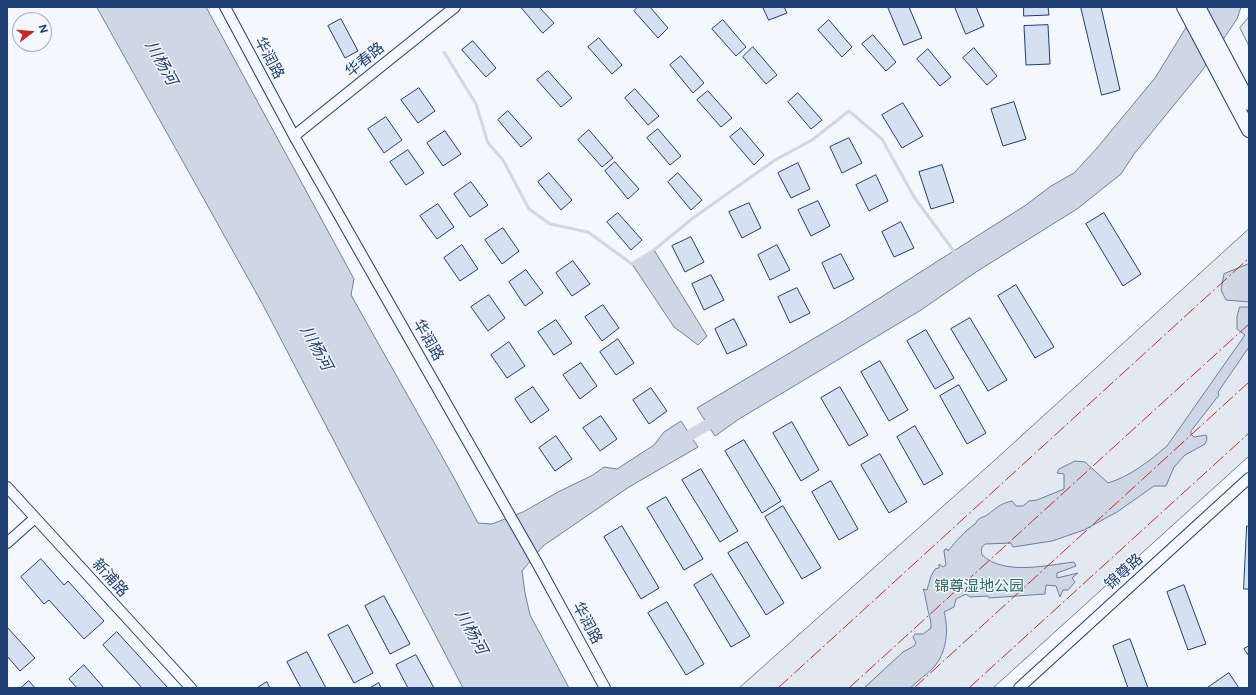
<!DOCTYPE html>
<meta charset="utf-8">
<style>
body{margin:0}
#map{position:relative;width:1256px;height:695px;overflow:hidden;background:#f4f7fb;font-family:Figtree,sans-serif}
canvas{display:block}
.frame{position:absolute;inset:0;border:8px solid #1d3f73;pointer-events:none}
.north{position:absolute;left:12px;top:12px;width:40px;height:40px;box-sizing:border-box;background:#f4f7fb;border:1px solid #9eadc5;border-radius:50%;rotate:74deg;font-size:11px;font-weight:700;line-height:16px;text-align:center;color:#1d3f73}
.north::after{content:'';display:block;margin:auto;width:14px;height:18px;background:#c62828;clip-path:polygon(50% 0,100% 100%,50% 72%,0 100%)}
</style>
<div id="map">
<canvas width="1256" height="695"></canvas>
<div class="frame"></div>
<div class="north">N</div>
</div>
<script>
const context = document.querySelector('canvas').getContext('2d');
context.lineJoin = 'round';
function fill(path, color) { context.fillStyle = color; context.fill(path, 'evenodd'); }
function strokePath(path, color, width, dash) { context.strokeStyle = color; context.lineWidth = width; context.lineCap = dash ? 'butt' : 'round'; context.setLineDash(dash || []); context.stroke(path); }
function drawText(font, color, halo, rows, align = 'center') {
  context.font = font + ' Figtree,"Noto Sans SC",sans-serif'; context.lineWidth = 3; context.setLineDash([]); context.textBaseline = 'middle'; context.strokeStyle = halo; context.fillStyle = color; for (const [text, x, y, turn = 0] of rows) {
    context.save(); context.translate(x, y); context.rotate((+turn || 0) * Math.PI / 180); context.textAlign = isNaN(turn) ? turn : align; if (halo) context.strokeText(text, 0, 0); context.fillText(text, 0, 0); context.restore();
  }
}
const green = new Path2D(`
 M 1249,17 L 1249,46 L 1240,28 Z
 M 1249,229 L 1249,456 L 993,688 L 739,688 L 996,459 Z`);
fill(green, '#e3e9f0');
strokePath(green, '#687fa3', 1);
const water = new Path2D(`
 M 97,7 L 206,7 L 354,279 L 351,295 L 453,476 L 478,523 L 492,524 L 523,512 L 558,492 L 593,475 L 604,467 L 617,469 L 654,445 L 664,432 L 681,421 L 698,447 L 629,487 L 543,546 L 522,571 L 525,593 L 530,615 L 569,688 L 463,688 L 263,305 Z
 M 1199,7 L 1241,7 L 1237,19 L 1201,72 L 1134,154 L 1121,174 L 1077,209 L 976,272 L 921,310 L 739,419 L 715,436 L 697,408 L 845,320 L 1026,205 L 1051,186 L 1074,173 L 1097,148 L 1155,78 Z
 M 654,250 L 707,336 L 698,345 L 674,327 L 632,264 Z
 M 1249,264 L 1249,302 L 1226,300 L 1221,290 L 1224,274 Z
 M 1240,307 L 1249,307 L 1249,347 L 1218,392 L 1219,395 L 1191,431 L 1191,434 L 1194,437 L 1206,435 L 1207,439 L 1205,444 L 1185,455 L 1174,467 L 1166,486 L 1154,486 L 1117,512 L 1084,530 L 1052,541 L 1013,547 L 1011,543 L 985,544 C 981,547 981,550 982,555 C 1005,576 1047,565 1074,562 L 1076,566 L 1057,573 L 1057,578 L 1078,573 L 1072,578 L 1075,582 L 1068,590 L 1063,590 L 1060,597 L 1056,586 L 1046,585 L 1045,594 L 989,598 L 988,596 L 970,597 L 966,594 L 956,599 L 954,607 L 944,612 C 949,629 947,652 934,667 C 927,674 918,681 910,688 L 864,688 L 903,652 L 914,646 L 916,643 L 913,637 L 915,634 L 923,634 L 931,628 C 931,617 928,614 927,605 C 925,599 926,595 923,589 L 927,590 L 931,576 L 935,569 L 939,568 L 939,564 L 943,567 L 946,565 L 944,551 L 945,549 L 947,549 L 948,551 C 956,541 965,531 975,524 C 977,522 977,520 979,519 C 981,517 985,517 987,515 C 997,508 999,504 1012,501 L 1016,506 L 1023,506 L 1029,501 L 1037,500 L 1064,489 L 1064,474 L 1057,473 L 1059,469 L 1075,461 L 1085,462 L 1108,483 C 1131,476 1149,461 1167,446 L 1245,335 L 1237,329 L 1237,317 Z`);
fill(water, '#cfd7e4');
strokePath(water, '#687fa3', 1);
strokePath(new Path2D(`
 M 444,52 L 476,104 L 488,143 L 503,160 L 529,209 L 550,224 L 588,232 L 632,264 L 654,250 L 693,218 L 775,160 L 812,140 L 849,111 L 882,139 L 914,197 L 956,254`), '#cfd7e4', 3);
strokePath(new Path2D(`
 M 679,442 L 720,417`), '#cfd7e4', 11);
const building = new Path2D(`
 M 521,7 L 539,7 L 554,23 L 543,33 Z
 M 638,7 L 650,7 L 668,28 L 658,38 L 634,11 Z
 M 763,7 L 784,7 L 787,13 L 769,20 Z
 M 888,7 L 909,7 L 922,38 L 904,45 Z
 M 955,7 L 976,7 L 984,26 L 966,34 Z
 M 1024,7 L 1048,7 L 1049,15 L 1024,16 Z
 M 1081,7 L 1101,7 L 1120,90 L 1102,95 Z
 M 341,19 L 358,51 L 345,58 L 328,26 Z
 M 723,20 L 746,47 L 736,56 L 712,29 Z
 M 829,20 L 852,47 L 842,57 L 818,30 Z
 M 1048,25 L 1050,64 L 1026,65 L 1024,26 Z
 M 873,35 L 896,62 L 886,71 L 862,44 Z
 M 599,38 L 622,65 L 612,74 L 588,47 Z
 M 473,41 L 496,68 L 486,77 L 462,50 Z
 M 753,47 L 777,75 L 766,84 L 743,57 Z
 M 974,48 L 997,76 L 987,85 L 963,58 Z
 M 928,49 L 951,77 L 940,86 L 917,59 Z
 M 681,56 L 704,83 L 693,93 L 670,65 Z
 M 548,71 L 572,98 L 561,107 L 537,80 Z
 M 419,88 L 435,111 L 418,123 L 401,100 Z
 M 635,89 L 659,116 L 648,125 L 625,98 Z
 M 708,91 L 732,118 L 721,127 L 697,100 Z
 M 798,93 L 822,120 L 811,129 L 788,102 Z
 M 1014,102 L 1026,139 L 1003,146 L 991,109 Z
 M 903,103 L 923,136 L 902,148 L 882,115 Z
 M 508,111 L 532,138 L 521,147 L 498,120 Z
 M 386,117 L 402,140 L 384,153 L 368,129 Z
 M 741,128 L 764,155 L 754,165 L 730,137 Z
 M 658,129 L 681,156 L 670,165 L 647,138 Z
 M 589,130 L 613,158 L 602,167 L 578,140 Z
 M 445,131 L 461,154 L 443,166 L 427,143 Z
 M 849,138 L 862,163 L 842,173 L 830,147 Z
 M 408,150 L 424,173 L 406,185 L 390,162 Z
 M 615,162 L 639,189 L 628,199 L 605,171 Z
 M 798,163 L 810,189 L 791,198 L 778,173 Z
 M 942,165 L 954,202 L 931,209 L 919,172 Z
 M 549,173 L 572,200 L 561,210 L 538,182 Z
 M 678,173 L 702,200 L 691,210 L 668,182 Z
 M 876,175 L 888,201 L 869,211 L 856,185 Z
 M 471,182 L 488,205 L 470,217 L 454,194 Z
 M 818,201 L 830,226 L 811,236 L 798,210 Z
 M 749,203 L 761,228 L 742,238 L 729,212 Z
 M 438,204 L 454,227 L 437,239 L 420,216 Z
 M 618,213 L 642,240 L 631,250 L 607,222 Z
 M 1104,213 L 1141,274 L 1123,286 L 1086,224 Z
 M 901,222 L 914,248 L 894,257 L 882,232 Z
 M 503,228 L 519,251 L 502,264 L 485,240 Z
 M 691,237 L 704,262 L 685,272 L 672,246 Z
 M 462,245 L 478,269 L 460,281 L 444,258 Z
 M 777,245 L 790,270 L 770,280 L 758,255 Z
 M 841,254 L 854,279 L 834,289 L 822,263 Z
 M 573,261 L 590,284 L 572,296 L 556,273 Z
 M 526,270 L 543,293 L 525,306 L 509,282 Z
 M 711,275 L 724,300 L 704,310 L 692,284 Z
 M 1016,285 L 1054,347 L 1035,358 L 998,296 Z
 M 797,288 L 810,313 L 790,323 L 778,297 Z
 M 489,295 L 505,318 L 488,331 L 471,307 Z
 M 603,305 L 619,328 L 602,341 L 585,317 Z
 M 970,318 L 1007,380 L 988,391 L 951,329 Z
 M 734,319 L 747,345 L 727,354 L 715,329 Z
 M 556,320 L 572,343 L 554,355 L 538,332 Z
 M 926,330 L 954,378 L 935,389 L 907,341 Z
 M 618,339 L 634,363 L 616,375 L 600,352 Z
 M 509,342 L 525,366 L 507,378 L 491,355 Z
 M 880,361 L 908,410 L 889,421 L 861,372 Z
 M 581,363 L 597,386 L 580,399 L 563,375 Z
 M 959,385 L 986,433 L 967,444 L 940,396 Z
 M 533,387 L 549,410 L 531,423 L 515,399 Z
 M 840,387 L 868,435 L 849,446 L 821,398 Z
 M 651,388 L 667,411 L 649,424 L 633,400 Z
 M 601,416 L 617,439 L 600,451 L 583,428 Z
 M 792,422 L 819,470 L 801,481 L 773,433 Z
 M 915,426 L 943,474 L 924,485 L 897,437 Z
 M 556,436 L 572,459 L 555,471 L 539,448 Z
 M 744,440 L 781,501 L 762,513 L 725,451 Z
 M 880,454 L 907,502 L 889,513 L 861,465 Z
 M 701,469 L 738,531 L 720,542 L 682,480 Z
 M 831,481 L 858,529 L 839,540 L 812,492 Z
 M 666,497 L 703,559 L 684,570 L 647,508 Z
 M 783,506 L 821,568 L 802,579 L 765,517 Z
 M 622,526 L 659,588 L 641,599 L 604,537 Z
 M 1247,526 L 1249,527 L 1249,589 L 1244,589 Z
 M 747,542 L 784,603 L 766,615 L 728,553 Z
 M 41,559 L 64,585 L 68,581 L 104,621 L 84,639 L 49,600 L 44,604 L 21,577 Z
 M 712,574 L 750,636 L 731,647 L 694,585 Z
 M 1184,585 L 1206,644 L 1188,650 L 1167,592 Z
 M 384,596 L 410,644 L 390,654 L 365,606 Z
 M 667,602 L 704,664 L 686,675 L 648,613 Z
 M 348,625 L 373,673 L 354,683 L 328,635 Z
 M 7,627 L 35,658 L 20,671 L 7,656 Z
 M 117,632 L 168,688 L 142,688 L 103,645 Z
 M 1130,639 L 1148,688 L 1128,688 L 1113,646 Z
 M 1249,646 L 1249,656 L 1244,649 Z
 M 307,652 L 326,688 L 301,688 L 287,662 Z
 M 416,655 L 434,688 L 408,688 L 396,665 Z
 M 84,665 L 104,688 L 77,688 L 69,679 Z
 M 1229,673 L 1239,688 L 1207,688 Z
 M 29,681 L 35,688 L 21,688 Z
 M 267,682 L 270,688 L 257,688 Z
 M 379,683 L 381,688 L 370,688 Z`);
fill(building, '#d5e0f0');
strokePath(building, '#1d3f73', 1);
const minor = new Path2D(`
 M 225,7 L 294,136 L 537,563 L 605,688
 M 294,136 L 455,7
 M 7,487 L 191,688
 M 7,543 L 35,518
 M 1019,688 L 1249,478`);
const secondary = new Path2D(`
 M 1184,7 L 1249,130
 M 1198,7 L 1249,103`);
strokePath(minor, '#1d3f73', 12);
strokePath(secondary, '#1d3f73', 16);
strokePath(minor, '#f4f7fb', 10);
strokePath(secondary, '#f4f7fb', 14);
strokePath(new Path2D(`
 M 778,688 L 1249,258
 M 849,688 L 1249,324
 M 914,688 L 1249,382
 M 969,688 L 1249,433`), '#c62828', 1, [14, 3, 2, 3]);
drawText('15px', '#1d3f73', '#f4f7fb', [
 ["华润路",269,58,62],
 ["华春路",365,60,-39],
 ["华润路",428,340,60],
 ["锦尊路",1124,572,-42],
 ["新浦路",110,578,48],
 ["华润路",587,623,62]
]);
drawText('15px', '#2c6c60', '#f4f7fb', [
 ["锦尊湿地公园",979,587]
]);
drawText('italic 16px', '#1d3f73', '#f4f7fb', [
 ["川杨河",161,63,61],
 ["川杨河",316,348,61],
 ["川杨河",471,632,61]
]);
</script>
